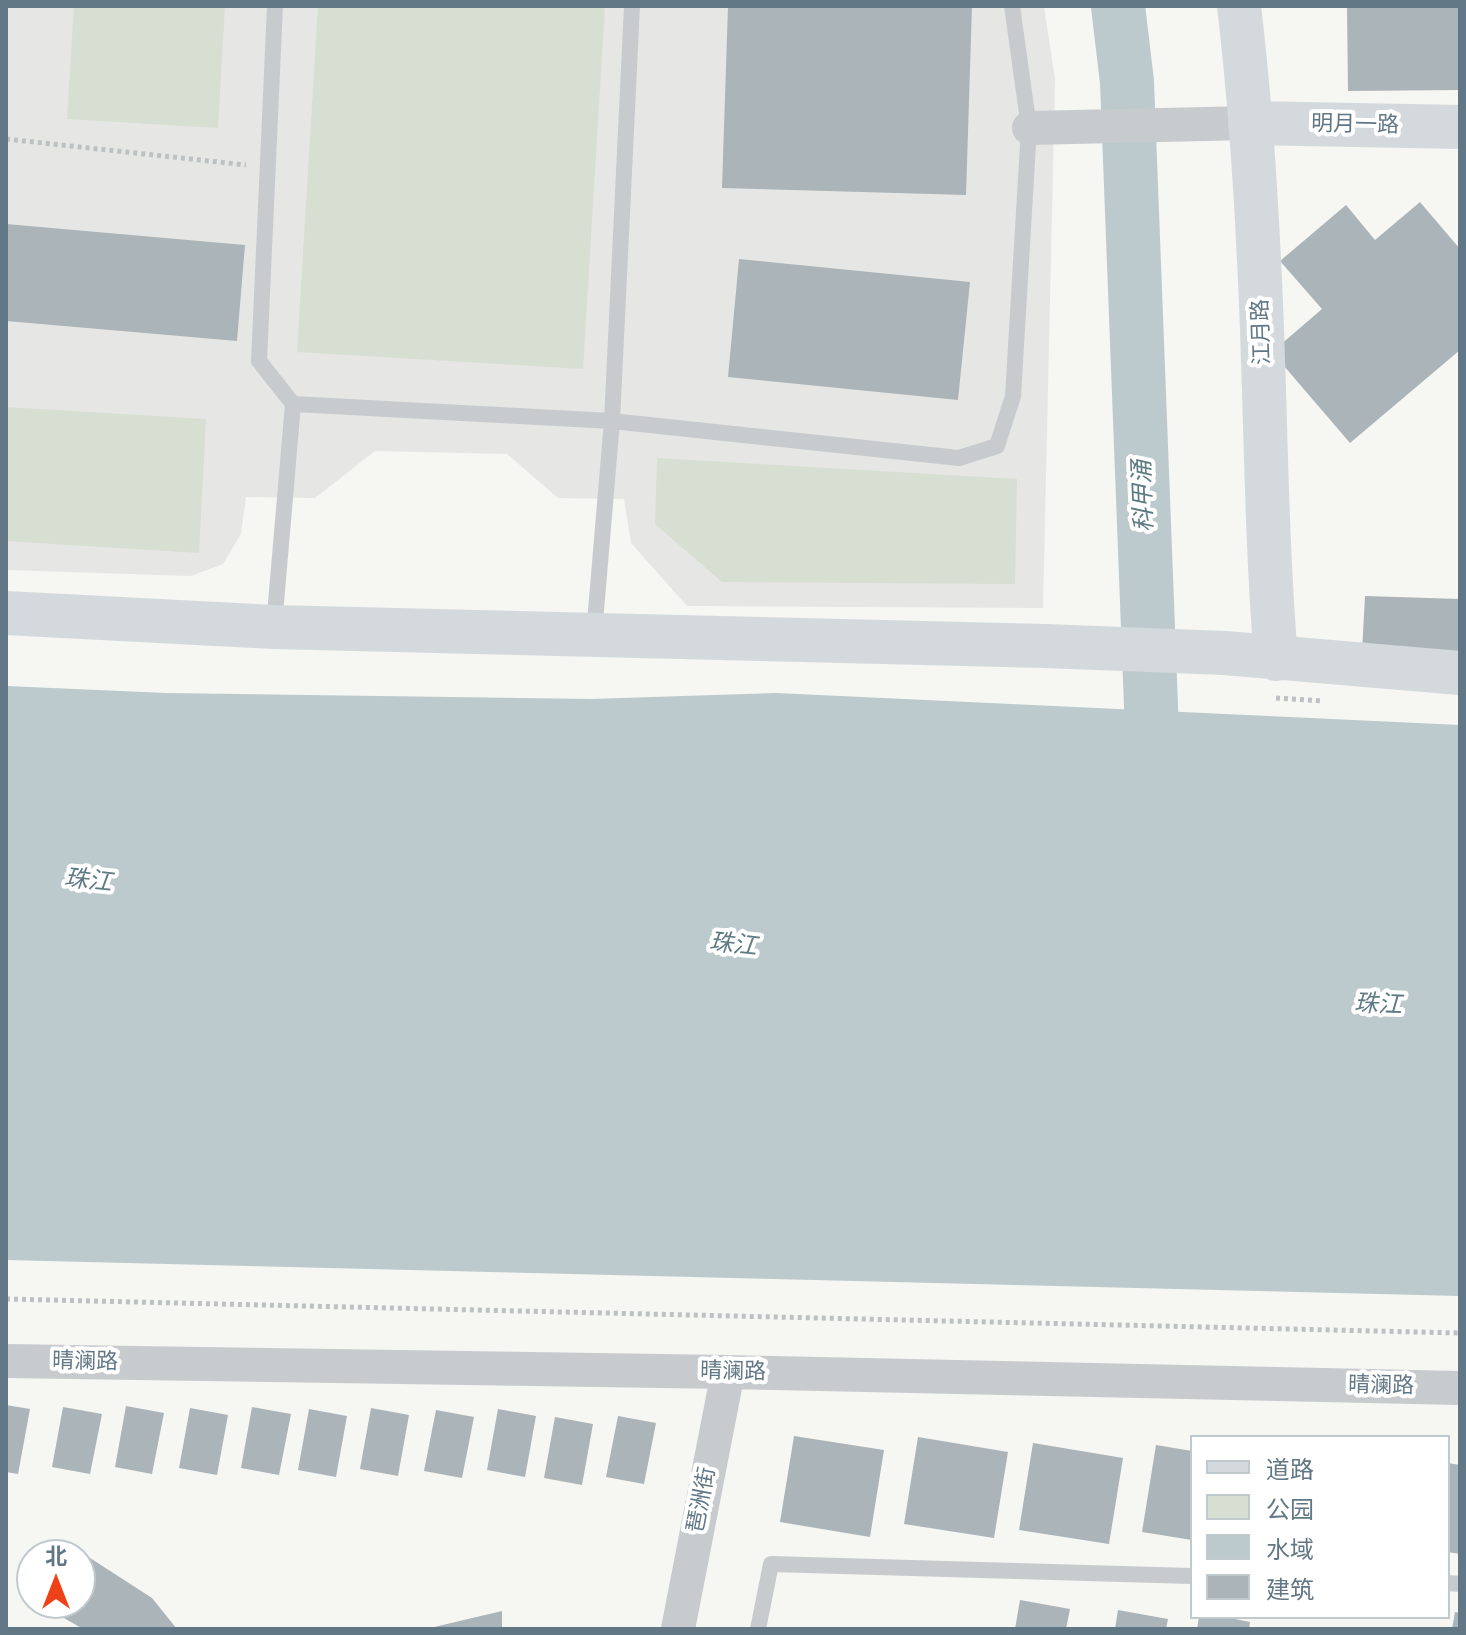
<!DOCTYPE html>
<meta charset="utf-8">
<style>
body{margin:0}
#map{position:relative;width:1466px;height:1635px;overflow:hidden;background:#f6f6f2;font-family:"Fira Sans Condensed","Noto Sans SC",sans-serif}
canvas{display:block}
.frame{position:absolute;inset:0;border:8px solid #627785;pointer-events:none}
.legend{position:absolute;left:1190px;top:1435px;width:260px;height:184px;box-sizing:border-box;background:#fff;border:2px solid #c0c9ce;margin:0;padding:10px 14px;list-style:none;font-size:24px;color:#627785}
.legend li{display:flex;align-items:center;gap:16px;height:40px}
.legend b{width:40px;border:2px solid #c0c9ce}
.north{position:absolute;left:16px;top:1539px;width:80px;height:80px;box-sizing:border-box;background:#fff;border:2px solid #c0c9ce;border-radius:50%;rotate:0deg;font-size:22px;font-weight:700;line-height:32px;text-align:center;color:#627785}
.north::after{content:'';display:block;margin:auto;width:28px;height:36px;background:#ef4219;clip-path:polygon(50% 0,100% 100%,50% 72%,0 100%)}
</style>
<div id="map">
<canvas width="1466" height="1635"></canvas>
<div class="frame"></div>
<ul class="legend">
<li><b style="height:10px;background:#d3d9dd"></b>道路</li>
<li><b style="height:22px;background:#d7ded2"></b>公园</li>
<li><b style="height:22px;background:#bcc9cd"></b>水域</li>
<li><b style="height:22px;background:#abb4b9"></b>建筑</li>
</ul>
<div class="north">北</div>
</div>
<script>
const context = document.querySelector('canvas').getContext('2d');
context.lineJoin = 'round';
function fill(path, color) { context.fillStyle = color; context.fill(path, 'evenodd'); }
function strokePath(path, color, width, dash) { context.strokeStyle = color; context.lineWidth = width; context.lineCap = dash ? 'butt' : 'round'; context.setLineDash(dash || []); context.stroke(path); }
function drawText(font, color, halo, rows, align = 'center') {
  context.font = font + ' "Fira Sans Condensed","Noto Sans SC",sans-serif'; context.lineWidth = 8; context.setLineDash([]); context.textBaseline = 'middle'; context.strokeStyle = halo; context.fillStyle = color; for (const [text, x, y, turn = 0] of rows) {
    context.save(); context.translate(x, y); context.rotate((+turn || 0) * Math.PI / 180); context.textAlign = isNaN(turn) ? turn : align; if (halo) context.strokeText(text, 0, 0); context.fillText(text, 0, 0); context.restore();
  }
}
fill(new Path2D(`
 M 6,6 L 1044,6 L 1055,80 L 1043,608 L 687,606 L 631,543 L 624,499 L 558,498 L 507,454 L 375,451 L 315,498 L 246,497 L 241,534 L 223,564 L 191,576 L 6,570 Z`), '#e6e7e5');
fill(new Path2D(`
 M 74,6 L 225,6 L 218,128 L 67,119 Z
 M 318,6 L 605,6 L 583,369 L 297,352 Z
 M 6,407 L 206,419 L 199,553 L 6,541 Z
 M 657,458 L 1017,479 L 1015,584 L 722,582 L 655,524 Z`), '#d7ded2');
fill(new Path2D(`
 M 6,686 L 166,693 L 591,699 L 776,693 L 1460,725 L 1460,1296 L 6,1260 Z`), '#bcc9cd');
strokePath(new Path2D(`
 M 1118,6 L 1127,82 L 1154,784`), '#bcc9cd', 54);
fill(new Path2D(`
 M 728,6 L 972,6 L 966,195 L 722,188 Z
 M 1347,6 L 1460,6 L 1460,90 L 1348,91 Z
 M 1420,202 L 1460,249 L 1460,350 L 1350,443 L 1272,352 L 1322,309 L 1280,261 L 1346,205 L 1375,240 Z
 M 6,224 L 245,245 L 237,341 L 6,321 Z
 M 739,259 L 970,282 L 958,400 L 728,377 Z
 M 1365,596 L 1460,599 L 1460,656 L 1362,652 Z
 M 6,1405 L 30,1409 L 18,1474 L 6,1472 Z
 M 126,1406 L 164,1413 L 152,1474 L 115,1467 Z
 M 63,1407 L 102,1414 L 90,1474 L 52,1467 Z
 M 252,1407 L 291,1414 L 279,1475 L 241,1468 Z
 M 190,1408 L 228,1415 L 217,1475 L 179,1468 Z
 M 371,1408 L 409,1415 L 398,1476 L 360,1469 Z
 M 309,1409 L 347,1416 L 336,1477 L 298,1470 Z
 M 498,1409 L 536,1416 L 525,1477 L 487,1470 Z
 M 436,1410 L 474,1417 L 462,1478 L 424,1471 Z
 M 618,1416 L 656,1423 L 644,1484 L 606,1477 Z
 M 555,1417 L 593,1424 L 582,1485 L 544,1478 Z
 M 794,1436 L 884,1450 L 870,1537 L 780,1522 Z
 M 918,1437 L 1008,1452 L 994,1538 L 904,1524 Z
 M 1033,1443 L 1123,1458 L 1109,1544 L 1019,1530 Z
 M 1156,1445 L 1192,1451 L 1192,1540 L 1142,1532 Z
 M 1448,1463 L 1460,1465 L 1460,1554 L 1448,1552 Z
 M 73,1547 L 152,1598 L 177,1629 L 83,1629 L 50,1610 L 53,1603 L 80,1603 L 80,1555 L 70,1555 Z
 M 1020,1600 L 1070,1609 L 1066,1629 L 1015,1629 Z
 M 1118,1610 L 1168,1619 L 1166,1629 L 1115,1629 Z
 M 502,1611 L 502,1629 L 430,1629 L 430,1628 Z
 M 1455,1612 L 1460,1613 L 1460,1629 L 1452,1629 Z
 M 1199,1617 L 1225,1617 L 1250,1622 L 1249,1629 L 1197,1629 Z`), '#abb4b9');
strokePath(new Path2D(`
 M 6,139 L 246,165
 M 1276,698 L 1322,701
 M 6,1299 L 1460,1333`), '#bec1c3', 5, [4, 4]);
strokePath(new Path2D(`
 M 275,6 L 259,361 L 293,404 L 612,421 L 959,458 L 997,446 L 1013,396 L 1029,128 L 1012,6
 M 274,626 L 293,404
 M 594,634 L 612,421 L 632,6
 M 1448,1583 L 1460,1584
 M 758,1629 L 771,1564 L 1192,1576`), '#c8cbce', 16);
strokePath(new Path2D(`
 M 1029,128 L 1250,123
 M 6,1361 L 728,1372 L 1460,1388
 M 678,1629 L 728,1372`), '#c8cbce', 34);
strokePath(new Path2D(`
 M 1239,6 C 1249,90 1255,175 1259,260 C 1266,393 1265,526 1276,659
 M 1250,123 L 1460,127
 M 6,613 L 274,627 L 1045,646 L 1225,653 L 1460,673`), '#d3d9dd', 44);
drawText('22px', '#627785', '#fff', [
 ["明月一路",1355,125,1],
 ["江月路",1262,332,-92],
 ["晴澜路",85,1362,1],
 ["晴澜路",733,1372,1],
 ["晴澜路",1381,1386,1],
 ["琶洲街",702,1500,-79]
]);
drawText('italic 24px', '#5e7a82', '#fff', [
 ["科甲涌",1144,496,-92],
 ["珠江",88,881,6],
 ["珠江",733,945,6],
 ["珠江",1378,1005,2]
]);
</script>
